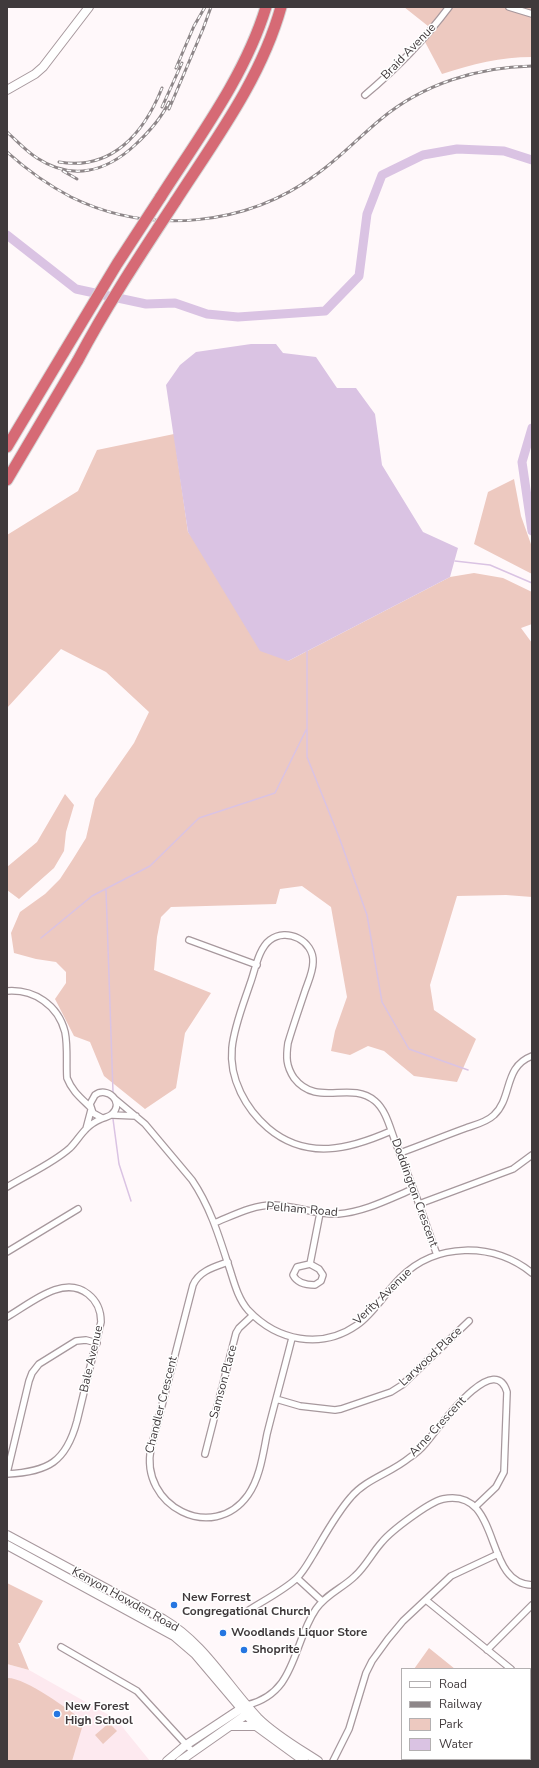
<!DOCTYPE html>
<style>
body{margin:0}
#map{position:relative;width:539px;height:1768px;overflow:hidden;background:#fff8fa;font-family:"Nunito Sans",sans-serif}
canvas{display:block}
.frame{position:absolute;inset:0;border:8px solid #403a3c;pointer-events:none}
.legend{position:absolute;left:401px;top:1668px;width:130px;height:92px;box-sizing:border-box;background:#fff;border:1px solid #b3b0b1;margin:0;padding:5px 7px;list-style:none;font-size:12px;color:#403a3c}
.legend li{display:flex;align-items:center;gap:8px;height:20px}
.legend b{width:20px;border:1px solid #b3b0b1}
</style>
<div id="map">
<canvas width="539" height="1768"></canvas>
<div class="frame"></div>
<ul class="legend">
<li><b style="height:5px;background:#fff"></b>Road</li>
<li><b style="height:5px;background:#8e8789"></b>Railway</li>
<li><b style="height:11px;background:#edc9c0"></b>Park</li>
<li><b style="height:11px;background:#dac3e3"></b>Water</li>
</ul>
</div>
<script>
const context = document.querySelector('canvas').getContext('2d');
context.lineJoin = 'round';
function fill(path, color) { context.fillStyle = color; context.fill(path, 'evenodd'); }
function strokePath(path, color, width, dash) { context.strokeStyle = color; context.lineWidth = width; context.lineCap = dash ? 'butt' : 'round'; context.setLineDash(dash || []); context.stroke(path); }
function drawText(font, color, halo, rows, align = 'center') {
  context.font = font + ' "Nunito Sans",sans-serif'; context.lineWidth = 3; context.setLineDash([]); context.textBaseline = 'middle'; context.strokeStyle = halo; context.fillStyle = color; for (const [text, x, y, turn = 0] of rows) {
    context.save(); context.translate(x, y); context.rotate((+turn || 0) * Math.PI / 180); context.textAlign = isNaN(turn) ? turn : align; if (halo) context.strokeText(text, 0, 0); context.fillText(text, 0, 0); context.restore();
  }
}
fill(new Path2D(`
 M 7,1664 L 29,1670 L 116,1719 L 150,1761 L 7,1761 Z`), '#fde9ef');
fill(new Path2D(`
 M 404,7 L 532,7 L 532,57 C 501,57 472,64 442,74 L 424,40 L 433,30 Z
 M 174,434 L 188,532 L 288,661 L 450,577 L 474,573 L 503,578 L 532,592 L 532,624 L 521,628 L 532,643 L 532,897 L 506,895 L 457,896 L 430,985 L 434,1010 L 476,1039 L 457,1082 L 414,1076 L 384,1051 L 368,1046 L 350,1055 L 331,1051 L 335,1031 L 347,997 L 331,907 L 302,886 L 280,889 L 276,904 L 171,907 L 161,917 L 157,937 L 154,970 L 211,993 L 185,1033 L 176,1088 L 145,1109 L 104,1076 L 90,1042 L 74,1036 L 55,999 L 66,983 L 66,972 L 56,962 L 36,959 L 14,953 L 11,933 L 20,912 L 45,894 L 60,879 L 73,859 L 86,838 L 95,799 L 134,743 L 149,712 L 106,672 L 61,649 L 7,708 L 7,535 L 78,491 L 97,450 Z
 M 514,479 L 521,516 L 532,547 L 532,574 L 474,544 L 488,492 Z
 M 65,794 L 74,805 L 66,832 L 64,851 L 54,868 L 19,899 L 7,890 L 7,867 L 37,842 Z
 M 7,1583 L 43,1601 L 20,1643 L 18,1643 L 29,1670 L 7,1664 Z
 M 429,1648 L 455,1669 L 414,1669 Z
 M 7,1678 C 25,1677 69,1710 84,1721 L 72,1761 L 7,1761 Z
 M 109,1723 L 117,1731 L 103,1744 L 95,1735 Z`), '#edc9c0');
fill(new Path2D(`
 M 251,344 L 276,344 L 283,353 L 316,357 L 337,388 L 356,388 L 375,414 L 382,465 L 423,532 L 458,548 L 450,577 L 288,661 L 260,651 L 188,532 L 166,385 L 180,365 L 196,352 Z`), '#dac3e3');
strokePath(new Path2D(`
 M 455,561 L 490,565 L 532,583
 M 307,651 L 307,757 L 339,837 L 367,915 L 382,1002 L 409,1049 L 468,1070
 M 106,890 L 113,1092
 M 41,938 L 92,896 L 150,866 L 199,818 L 275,793 L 306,730
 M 113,1119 L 119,1164 L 131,1201`), '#dac3e3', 1.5);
strokePath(new Path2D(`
 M 7,235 L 76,289 L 146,304 L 175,303 L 207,314 L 238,317 L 325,311 L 359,276 L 367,214 L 382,175 L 423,155 L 457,149 L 504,151 L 532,160
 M 532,428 L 522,462 L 532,531`), '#dac3e3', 9);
const street = new Path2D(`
 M 509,7 L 532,14
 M 365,95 C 396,69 425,39 449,7
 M 189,940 L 257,965
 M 7,991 C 34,989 58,1005 65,1032 C 68,1047 66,1063 67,1078 C 72,1091 81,1098 90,1107
 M 115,1099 L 145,1124 L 192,1180 C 209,1205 218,1233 227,1261 C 233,1277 236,1296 248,1310 C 277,1341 321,1350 357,1325 C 374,1313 385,1293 400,1278 C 436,1242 493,1242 532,1273
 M 112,1115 L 136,1116
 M 86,1129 L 91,1110
 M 391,1131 C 350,1149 307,1161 268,1128 C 246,1109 229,1079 232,1048 C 234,1027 243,1005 250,984 C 255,971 258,949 270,940 C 287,927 314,941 313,962 C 313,972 308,982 305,991 C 299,1009 293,1026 288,1043 C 286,1057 286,1066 294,1078 C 317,1108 350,1080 375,1101 C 386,1110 390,1128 395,1141 C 410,1179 424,1217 437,1255
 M 400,1153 C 422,1145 444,1136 466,1128 C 475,1125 487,1122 494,1115 C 513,1097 503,1067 532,1056
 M 7,1187 C 28,1174 52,1164 70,1148 C 76,1142 80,1135 86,1129 C 90,1125 96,1121 101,1119 C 105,1117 109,1117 112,1114 C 125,1102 107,1086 95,1095 L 90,1104 L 93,1113 L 102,1118
 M 419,1204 L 513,1169 L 532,1155
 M 214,1223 C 232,1216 254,1204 275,1205 C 296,1206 317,1215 338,1214 C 364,1212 389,1199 413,1189
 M 7,1252 L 78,1209
 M 228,1262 C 214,1267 199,1271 193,1285 L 151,1448 C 139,1506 213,1544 248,1495 C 260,1478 263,1454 267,1434 C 275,1402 284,1370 292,1338
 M 310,1264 L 319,1269 L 323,1275 L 321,1281 L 315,1285 C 306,1285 297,1283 293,1275 L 297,1267 Z
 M 310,1264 L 320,1213
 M 7,1317 C 30,1304 63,1274 88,1294 C 97,1301 101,1311 101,1322 L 77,1421 C 66,1462 48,1472 7,1474
 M 276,1399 L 300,1406 L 335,1410 L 341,1409 L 391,1392 L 402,1385 L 469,1321
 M 205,1454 L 236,1333 L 239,1328 L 253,1315
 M 7,1473 L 29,1381 L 32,1373 L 39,1364 L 76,1341 L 86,1340 L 97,1343
 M 297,1578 L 322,1601
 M 426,1600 L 511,1669
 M 249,1610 C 263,1601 286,1589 297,1578 C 304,1571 308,1563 313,1555 C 325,1535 336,1514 351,1497 C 366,1479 391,1473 409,1458 C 415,1454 421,1449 425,1444 C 435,1433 494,1348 507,1392 L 504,1472 L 496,1487 L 475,1507
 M 61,1647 L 137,1691 L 192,1751
 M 487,1650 L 532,1605
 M 530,1685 L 532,1686
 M 247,1705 C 297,1693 292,1644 316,1609 C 326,1594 343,1588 355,1576 C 366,1566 372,1553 382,1542 C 391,1531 429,1502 443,1499 C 503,1487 482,1584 532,1585
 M 530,1750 L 532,1752
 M 440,1759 L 441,1761
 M 333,1761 L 349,1729 L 366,1673 L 372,1661 L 388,1639 L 403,1621 L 451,1576 L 498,1554`);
const secondary = new Path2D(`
 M 7,90 L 35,74 L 43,67 L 89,7
 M 7,1535 L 163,1619 C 204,1643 226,1684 258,1718 C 275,1735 298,1748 318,1761
 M 7,1545 L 174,1636 L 195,1654 L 256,1726 L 304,1761
 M 231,1726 L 256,1726
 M 167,1761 L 186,1745 L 245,1706
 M 180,1761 L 250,1712`);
const highway = new Path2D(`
 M 160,198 C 199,137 245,76 266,7
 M 175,202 C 215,140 261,79 281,7
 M 7,447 L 64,352
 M 7,480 L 78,360`);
strokePath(street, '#a7989d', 8);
strokePath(secondary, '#a7989d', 10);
strokePath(highway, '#d5d4d4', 13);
strokePath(street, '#fff', 5.5);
strokePath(secondary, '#fff', 8);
strokePath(highway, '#d66a75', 11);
const rail = new Path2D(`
 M 176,68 L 194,26 L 205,7
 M 162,107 L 182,63
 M 169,109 L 203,29 L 211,7
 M 7,132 C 17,141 26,151 37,158 C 72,181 106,172 135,145 C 149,132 161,119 169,102
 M 7,152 C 27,170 48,185 71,197 C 150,236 247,226 317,174 C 340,158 359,137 381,119 C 423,84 478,67 532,66
 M 59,162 C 112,171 144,133 162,88
 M 63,171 L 77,179`);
strokePath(rail, '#8e8789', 3);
strokePath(rail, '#fff', 1.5, [4.5]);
const highwayBridge = new Path2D(`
 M 64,352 L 117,264 L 160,198
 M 78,360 C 107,305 141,254 175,202`);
strokePath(highwayBridge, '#d5d4d4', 13, []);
strokePath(highwayBridge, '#d66a75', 11);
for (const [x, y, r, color] of [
 [174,1605,4,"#2576e1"],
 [223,1633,4,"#2576e1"],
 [244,1650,4,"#2576e1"],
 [57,1714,4,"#2576e1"]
]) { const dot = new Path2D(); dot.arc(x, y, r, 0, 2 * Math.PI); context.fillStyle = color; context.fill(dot); strokePath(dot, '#fff', 1.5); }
drawText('12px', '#403a3c', '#fff', [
 ["Braid Avenue",409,52,-46],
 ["Doddington Crescent",414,1193,70],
 ["Pelham Road",302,1210,5],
 ["Verity Avenue",383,1297,-44],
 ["Larwood Place",431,1357,-43],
 ["Bale Avenue",92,1359,-77],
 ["Samson Place",224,1382,-75],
 ["Chandler Crescent",162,1405,-76],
 ["Arne Crescent",438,1427,-47],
 ["Kenyon Howden Road",125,1600,29]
]);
drawText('bold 12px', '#403a3c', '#fff', [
 ["New Forrest",182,1598],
 ["Congregational Church",182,1612],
 ["Woodlands Liquor Store",231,1633],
 ["Shoprite",252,1650],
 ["New Forest",65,1707],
 ["High School",65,1721]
], 'left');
</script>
